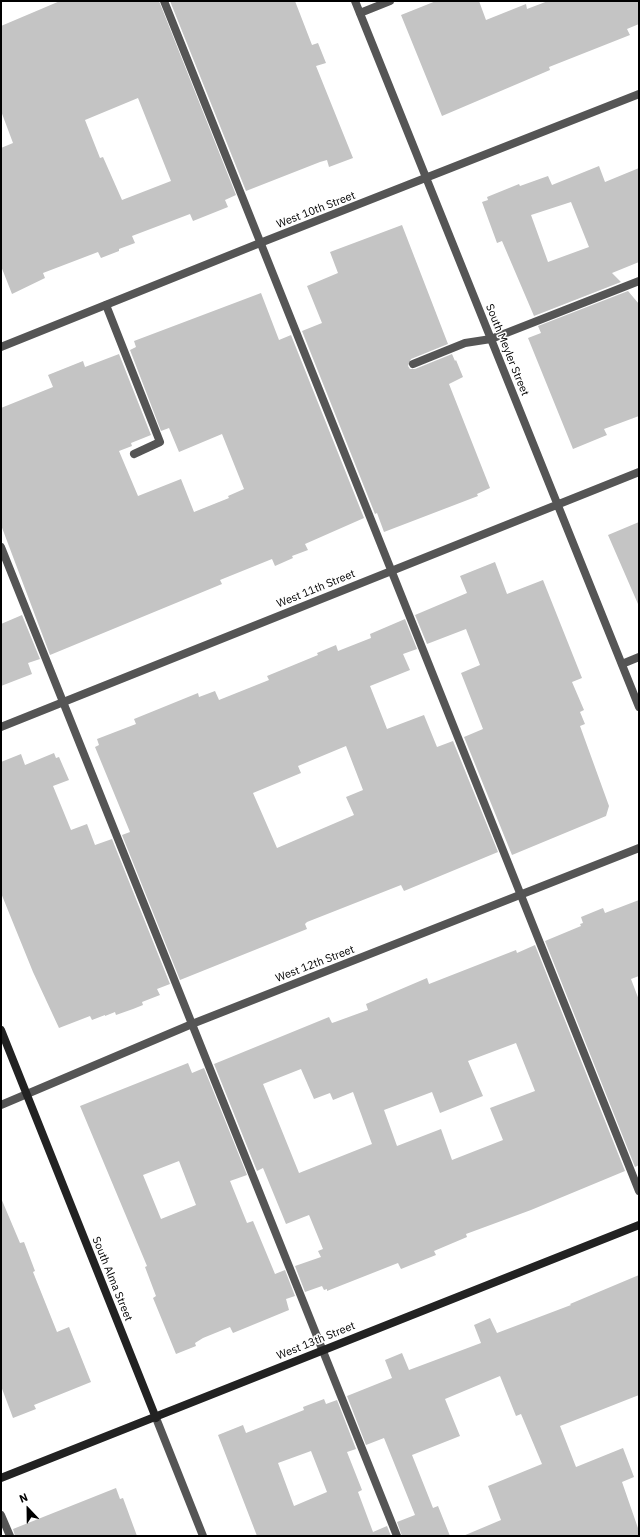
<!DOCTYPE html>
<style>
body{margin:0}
#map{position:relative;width:640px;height:1537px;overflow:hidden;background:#fff;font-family:"IBM Plex Sans",sans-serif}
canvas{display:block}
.frame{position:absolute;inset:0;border:2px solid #000;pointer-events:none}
.north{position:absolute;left:8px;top:1489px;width:40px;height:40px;-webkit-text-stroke:3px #fff;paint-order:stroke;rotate:338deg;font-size:11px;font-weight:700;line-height:16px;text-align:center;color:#000}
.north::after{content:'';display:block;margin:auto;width:14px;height:18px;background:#000;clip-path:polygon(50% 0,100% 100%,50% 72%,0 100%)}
</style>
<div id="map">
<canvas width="640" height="1537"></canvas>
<div class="frame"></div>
<div class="north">N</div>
</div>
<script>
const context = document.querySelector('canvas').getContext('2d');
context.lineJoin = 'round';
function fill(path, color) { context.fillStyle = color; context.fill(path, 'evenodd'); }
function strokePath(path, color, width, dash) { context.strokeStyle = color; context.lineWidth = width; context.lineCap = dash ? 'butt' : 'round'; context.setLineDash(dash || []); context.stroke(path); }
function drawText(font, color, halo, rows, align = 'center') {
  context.font = font + ' "IBM Plex Sans",sans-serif'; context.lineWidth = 3; context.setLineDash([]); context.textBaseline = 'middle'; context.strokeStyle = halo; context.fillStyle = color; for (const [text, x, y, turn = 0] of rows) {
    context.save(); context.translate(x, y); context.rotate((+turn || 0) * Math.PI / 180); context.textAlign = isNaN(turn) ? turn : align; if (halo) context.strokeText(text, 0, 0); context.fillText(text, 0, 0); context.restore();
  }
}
fill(new Path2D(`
 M 60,1 L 159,1 L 236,195 L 225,200 L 228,207 L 193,221 L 190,214 L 132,236 L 135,243 L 119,249 L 119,251 L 101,258 L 98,252 L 43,273 L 45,278 L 12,294 L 1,266 L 1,148 L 13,143 L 1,111 L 1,26 ZM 138,98 L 171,181 L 122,200 L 103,157 L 100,158 L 85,120 Z
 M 170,1 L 295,1 L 312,45 L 318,43 L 326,63 L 316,66 L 353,158 L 329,167 L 327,160 L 320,162 L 246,191 Z
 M 436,1 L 479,1 L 486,20 L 526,4 L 527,9 L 548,1 L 639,1 L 639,24 L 627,29 L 630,35 L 549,67 L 550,70 L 442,116 L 401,15 Z
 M 599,166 L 605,182 L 639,168 L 639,262 L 612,273 L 621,282 L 534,316 L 502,241 L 497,243 L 482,202 L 488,200 L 487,197 L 519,184 L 520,186 L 548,176 L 552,185 ZM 571,202 L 589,247 L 548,262 L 531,215 Z
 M 402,225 L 448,344 L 411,359 L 408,366 L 410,369 L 415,369 L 452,354 L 455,361 L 456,360 L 463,377 L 449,384 L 490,488 L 477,494 L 478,496 L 384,532 L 377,513 L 375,514 L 302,331 L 322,323 L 307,286 L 338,273 L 330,252 Z
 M 628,291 L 639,304 L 639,416 L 604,429 L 607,435 L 573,449 L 528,338 L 541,333 L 538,326 Z
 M 261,293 L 279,340 L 291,335 L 364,518 L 305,544 L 308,550 L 292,556 L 293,558 L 275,566 L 272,559 L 220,580 L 222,584 L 50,655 L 1,525 L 1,408 L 53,387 L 48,375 L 83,361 L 85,367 L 119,354 L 151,435 L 131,443 L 132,446 L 119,451 L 138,496 L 181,479 L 194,512 L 229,498 L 228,496 L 244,489 L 222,434 L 179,452 L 169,428 L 161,431 L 130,350 L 136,347 L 134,341 Z
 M 639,522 L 639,604 L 638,604 L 608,535 Z
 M 495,562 L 507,594 L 543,580 L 582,678 L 572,682 L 584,710 L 580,712 L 585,724 L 580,726 L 609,806 L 606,816 L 512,855 L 464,737 L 483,729 L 461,673 L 480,665 L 466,629 L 427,644 L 415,615 L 467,593 L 460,576 Z
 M 22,615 L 40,659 L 28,663 L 32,674 L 1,686 L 1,624 Z
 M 405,619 L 417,649 L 403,654 L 410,670 L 370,686 L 387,729 L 424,715 L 437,747 L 453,741 L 498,852 L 404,891 L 401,885 L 307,922 L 305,924 L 307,929 L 180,980 L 122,835 L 130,832 L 95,747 L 99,745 L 97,739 L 136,724 L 134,719 L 198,693 L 199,697 L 215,691 L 219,700 L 269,680 L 267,676 L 318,655 L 317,653 L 336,645 L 338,651 L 371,638 L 370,634 ZM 346,746 L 363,790 L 346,797 L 354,815 L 277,848 L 253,793 L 301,773 L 298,766 Z
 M 54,753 L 56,758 L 59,757 L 69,780 L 53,786 L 71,830 L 87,824 L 95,845 L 112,839 L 170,984 L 157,989 L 160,995 L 142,1002 L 143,1005 L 133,1009 L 116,1015 L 115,1012 L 105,1016 L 105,1015 L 92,1020 L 90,1016 L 59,1028 L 33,972 L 1,893 L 1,762 L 21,754 L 25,765 Z
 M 639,900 L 639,976 L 631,979 L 639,1000 L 639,1165 L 635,1167 L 545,941 L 581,926 L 580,924 L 583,923 L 581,917 L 603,908 L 605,913 Z
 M 535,945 L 625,1171 L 531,1210 L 466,1234 L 467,1237 L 434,1251 L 436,1255 L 401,1269 L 398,1263 L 327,1291 L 327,1289 L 324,1290 L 322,1286 L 305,1292 L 295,1266 L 321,1257 L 318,1251 L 323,1249 L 309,1215 L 286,1224 L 263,1168 L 257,1171 L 214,1064 L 329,1017 L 332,1023 L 335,1022 L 368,1010 L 366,1004 L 427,978 L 429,984 L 516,950 L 517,953 ZM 516,1043 L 535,1091 L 490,1108 L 503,1140 L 452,1160 L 441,1129 L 397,1146 L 384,1110 L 432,1092 L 440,1113 L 483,1096 L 468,1061 ZM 301,1069 L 314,1099 L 330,1093 L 333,1100 L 353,1092 L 372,1144 L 299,1173 L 263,1084 Z
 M 188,1063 L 192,1073 L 204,1068 L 247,1175 L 230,1181 L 247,1223 L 253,1221 L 275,1274 L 285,1270 L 295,1296 L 286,1299 L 289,1310 L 233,1333 L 230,1327 L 203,1338 L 195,1343 L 196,1346 L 176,1354 L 153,1298 L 156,1296 L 145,1267 L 147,1266 L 80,1106 ZM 179,1161 L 196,1205 L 161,1219 L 143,1175 Z
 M 1,1198 L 20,1243 L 24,1242 L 35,1271 L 33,1272 L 57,1332 L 69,1327 L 91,1382 L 34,1405 L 36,1409 L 13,1418 L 1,1386 Z
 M 639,1275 L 639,1395 L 560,1426 L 576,1467 L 623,1448 L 634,1477 L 622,1482 L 639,1531 L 639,1536 L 463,1536 L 501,1520 L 488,1486 L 542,1464 L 521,1414 L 516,1416 L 500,1376 L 445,1399 L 460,1436 L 412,1455 L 433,1508 L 438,1506 L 450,1536 L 402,1536 L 397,1522 L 415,1515 L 384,1438 L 366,1445 L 347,1396 L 392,1378 L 385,1360 L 402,1353 L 409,1370 L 481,1343 L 474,1325 L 490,1318 L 497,1333 L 571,1305 L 570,1304 Z
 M 324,1399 L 326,1404 L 337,1400 L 356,1449 L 347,1452 L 362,1490 L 358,1492 L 373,1532 L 387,1526 L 391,1536 L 257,1536 L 218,1435 L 243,1425 L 246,1433 L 304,1410 L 303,1407 ZM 311,1451 L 327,1492 L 294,1506 L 278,1463 Z
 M 116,1488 L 120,1499 L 123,1498 L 137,1536 L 15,1536 L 13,1529 Z`), '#c4c4c4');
strokePath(new Path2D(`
 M 164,1 L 639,1191
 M 360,13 L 390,1
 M 106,305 L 160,442 L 134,454
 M 413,364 L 465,343 L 491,339 L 639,281
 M 1,547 L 397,1536
 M 622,664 L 639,657
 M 1,1515 L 10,1536`), '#555', 8);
strokePath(new Path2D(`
 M 355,1 L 639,707
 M 1,347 L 260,243 L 639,94
 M 1,727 L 639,472
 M 1,1105 L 192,1024 L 639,848
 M 156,1418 L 203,1536`), '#555', 8);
strokePath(new Path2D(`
 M 1,1030 L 156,1418
 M 1,1478 L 639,1225`), '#222', 8);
drawText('11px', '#000', '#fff', [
 ["West 10th Street",316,210,-21],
 ["South Meyler Street",507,350,68],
 ["West 11th Street",316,589,-22],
 ["West 12th Street",315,964,-21],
 ["South Alma Street",112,1279,68],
 ["West 13th Street",316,1341,-22]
]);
</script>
